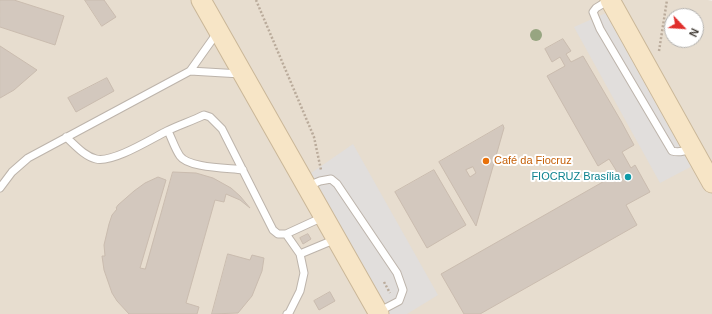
<!DOCTYPE html>
<meta charset="utf-8">
<style>
body{margin:0}
#map{position:relative;width:712px;height:314px;overflow:hidden;background:#f0ebe4;font-family:Helvetica,sans-serif}
canvas{display:block}
.north{position:absolute;left:664px;top:8px;width:40px;height:40px;box-sizing:border-box;background:#fff;border:1px solid #b3b1ae;border-radius:50%;rotate:115deg;font-size:11px;font-weight:700;line-height:16px;text-align:center;color:#413b35}
.north::after{content:'';display:block;margin:auto;width:14px;height:18px;background:#e02e2b;clip-path:polygon(50% 0,100% 100%,50% 72%,0 100%)}
</style>
<div id="map">
<canvas width="712" height="314"></canvas>
<div class="north">N</div>
</div>
<script>
const context = document.querySelector('canvas').getContext('2d');
context.lineJoin = 'round';
function fill(path, color) { context.fillStyle = color; context.fill(path, 'evenodd'); }
function strokePath(path, color, width, dash) { context.strokeStyle = color; context.lineWidth = width; context.lineCap = dash ? 'butt' : 'round'; context.setLineDash(dash || []); context.stroke(path); }
function drawText(font, color, halo, rows, align = 'center') {
  context.font = font + ' Helvetica,sans-serif'; context.lineWidth = 4; context.setLineDash([]); context.textBaseline = 'middle'; context.strokeStyle = halo; context.fillStyle = color; for (const [text, x, y, turn = 0] of rows) {
    context.save(); context.translate(x, y); context.rotate((+turn || 0) * Math.PI / 180); context.textAlign = isNaN(turn) ? turn : align; if (halo) context.strokeText(text, 0, 0); context.fillText(text, 0, 0); context.restore();
  }
}
fill(new Path2D(`
 M 0,0 L 708,0 L 712,1 L 712,314 L 0,314 ZM 672,16 L 696,16 L 696,40 L 672,40 Z`), '#e7ddcf');
fill(new Path2D(`
 M 615,9 L 700,162 L 660,183 L 574,27 Z
 M 353,144 L 438,295 L 407,314 L 373,314 L 301,180 Z`), '#e1dedc');
const building = new Path2D(`
 M 0,0 L 14,0 L 64,16 L 55,45 L 0,27 Z
 M 85,0 L 104,0 L 116,17 L 102,26 Z
 M 563,39 L 571,51 L 566,54 L 571,62 L 583,56 L 621,121 L 634,145 L 622,152 L 631,168 L 635,165 L 650,192 L 626,205 L 637,225 L 480,314 L 464,314 L 441,274 L 608,179 L 619,175 L 609,159 L 598,166 L 547,76 L 565,66 L 560,57 L 552,62 L 545,49 Z
 M 0,46 L 37,70 L 14,90 L 0,98 Z
 M 107,78 L 114,91 L 76,112 L 68,98 Z
 M 503,125 L 504,128 L 476,226 L 439,162 ZM 473,167 L 476,173 L 470,177 L 466,170 Z
 M 434,170 L 466,225 L 427,248 L 395,192 Z
 M 173,172 L 196,173 L 213,178 L 231,188 L 240,196 L 250,208 L 240,200 L 226,194 L 224,202 L 215,200 L 186,303 L 199,307 L 197,314 L 129,314 L 117,301 L 112,293 L 104,270 L 102,256 L 105,256 L 104,245 L 109,224 L 112,215 L 117,209 L 116,208 L 118,205 L 134,191 L 145,183 L 158,177 L 166,180 L 140,268 L 145,269 Z
 M 308,234 L 311,239 L 303,244 L 300,238 Z
 M 228,254 L 250,260 L 252,255 L 264,258 L 262,271 L 252,296 L 238,313 L 212,314 Z
 M 330,292 L 335,301 L 319,310 L 314,301 Z`);
fill(building, '#d3c8be');
strokePath(building, '#cabcaf', 1);
const lane = new Path2D(`
 M 609,0 L 596,8 L 593,12 L 600,29 L 672,151 C 680,153 684,151 691,149
 M 190,71 L 241,74
 M 168,131 C 172,139 175,149 180,156 C 188,168 229,168 243,170
 M 66,137 C 75,145 84,156 96,159 C 113,163 151,139 167,131 C 179,125 192,121 204,115 L 210,117 L 222,129 L 273,230 L 278,234 L 286,234 L 323,217
 M 308,186 L 320,181 L 331,179 L 337,184 L 397,273 L 403,290 L 399,301 L 378,312
 M 0,188 L 12,172 L 28,158 L 190,71 L 217,33
 M 286,234 L 300,254 L 336,239
 M 287,314 L 289,313 L 300,291 L 304,273 L 300,254`);
const secondary = new Path2D(`
 M 201,0 L 379,314
 M 610,0 L 712,183`);
strokePath(lane, '#bdb4ab', 9);
strokePath(secondary, '#cab798', 21);
strokePath(new Path2D(`
 M 256,0 L 314,137 L 321,170
 M 659,51 L 667,0
 M 384,282 L 390,293`), '#baab9b', 2.5, [2, 2]);
strokePath(lane, '#fff', 7);
strokePath(secondary, '#f7e5c6', 19);
context.fillStyle = '#97a581';
for (const [x, y] of [
 [536,35]
]) { context.beginPath(); context.arc(x, y, 6, 0, 2 * Math.PI); context.fill(); }
for (const [x, y, r, color] of [
 [486,161,4,"#e8710a"],
 [628,177,4,"#0f9aa8"]
]) { const dot = new Path2D(); dot.arc(x, y, r, 0, 2 * Math.PI); context.fillStyle = color; context.fill(dot); strokePath(dot, '#fff', 1.5); }
drawText('11px', '#c56008', '#fff', [
 ["Café da Fiocruz",494,161]
], 'left');
drawText('11px', '#0d838f', '#fff', [
 ["FIOCRUZ Brasília",620,177]
], 'right');
</script>
